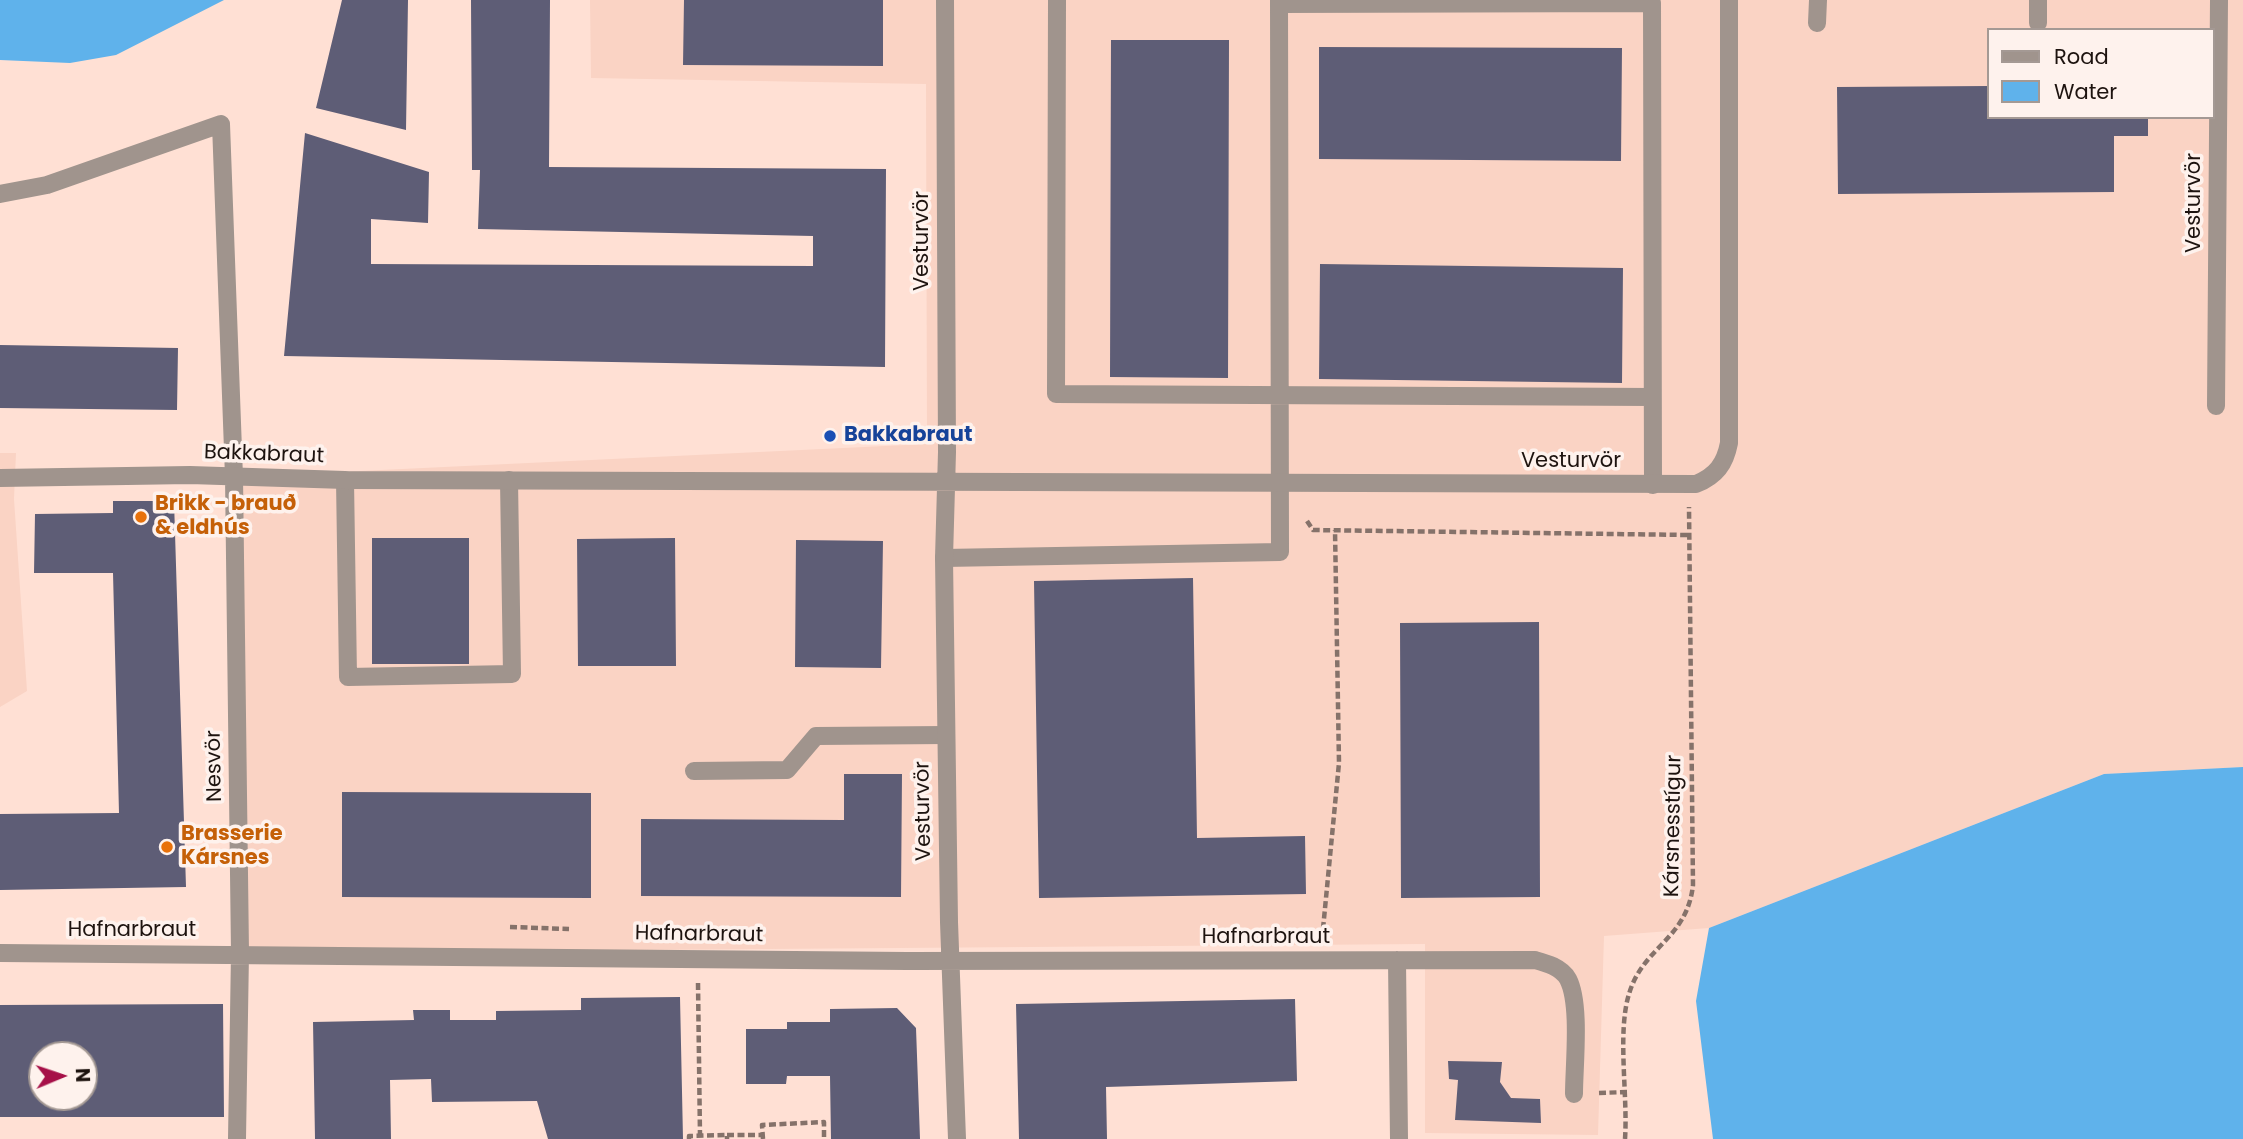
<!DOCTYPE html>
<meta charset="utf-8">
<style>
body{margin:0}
#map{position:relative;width:2243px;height:1139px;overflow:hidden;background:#ffe0d4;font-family:Poppins,sans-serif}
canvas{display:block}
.legend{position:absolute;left:1987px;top:28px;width:228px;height:91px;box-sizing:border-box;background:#fef2ed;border:2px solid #a49994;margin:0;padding:9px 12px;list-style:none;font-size:21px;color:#1d130f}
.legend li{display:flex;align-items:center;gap:14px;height:35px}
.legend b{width:35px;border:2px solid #a49994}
.north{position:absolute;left:28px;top:1041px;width:70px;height:70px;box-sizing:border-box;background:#fef2ed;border:2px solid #a49994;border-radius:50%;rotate:88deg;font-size:19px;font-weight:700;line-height:28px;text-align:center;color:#1d130f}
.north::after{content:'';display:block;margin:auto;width:24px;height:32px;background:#a61048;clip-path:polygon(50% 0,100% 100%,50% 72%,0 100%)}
</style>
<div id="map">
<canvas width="2243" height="1139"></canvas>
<ul class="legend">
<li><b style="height:9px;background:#a0948d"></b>Road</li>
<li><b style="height:19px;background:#5fb2eb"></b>Water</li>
</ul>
<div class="north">N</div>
</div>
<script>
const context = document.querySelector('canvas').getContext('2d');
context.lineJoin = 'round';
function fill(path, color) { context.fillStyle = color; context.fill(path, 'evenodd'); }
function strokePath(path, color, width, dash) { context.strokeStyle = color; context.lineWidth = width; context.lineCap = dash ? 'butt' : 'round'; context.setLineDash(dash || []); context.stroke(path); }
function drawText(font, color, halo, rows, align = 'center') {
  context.font = font + ' Poppins,sans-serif'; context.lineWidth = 7; context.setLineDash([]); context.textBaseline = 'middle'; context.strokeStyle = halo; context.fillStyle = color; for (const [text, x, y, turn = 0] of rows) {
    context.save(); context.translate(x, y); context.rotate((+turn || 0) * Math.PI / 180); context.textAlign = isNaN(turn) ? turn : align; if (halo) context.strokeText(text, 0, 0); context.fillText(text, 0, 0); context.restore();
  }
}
fill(new Path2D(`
 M 590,0 L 2243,0 L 2243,767 L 2104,774 L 1709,928 L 1604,936 L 1598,1135 L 1425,1133 L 1425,944 L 240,953 L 234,477 L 927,444 L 926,84 L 591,78 ZM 1989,30 L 2213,30 L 2213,117 L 1989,117 Z
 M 0,453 L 16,453 L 14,499 L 27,691 L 0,707 Z`), '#fad3c4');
fill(new Path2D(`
 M 0,0 L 224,0 L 116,55 L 70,63 L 0,60 Z
 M 2243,767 L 2243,1139 L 1713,1139 L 1696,1001 L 1709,928 L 2104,774 Z`), '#5fb2eb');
fill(new Path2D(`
 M 342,0 L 408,0 L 406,130 L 316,108 Z
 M 471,0 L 550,0 L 549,167 L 886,169 L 885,367 L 284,356 L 305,133 L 429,172 L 428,223 L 371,219 L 371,264 L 813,266 L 813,236 L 478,229 L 480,170 L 472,170 Z
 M 684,0 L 883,0 L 883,66 L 683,65 Z
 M 1111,40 L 1229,40 L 1228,378 L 1110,377 Z
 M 1319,47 L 1622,48 L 1621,161 L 1319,159 Z
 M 1989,86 L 1989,117 L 2148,117 L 2148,136 L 2114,136 L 2114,192 L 1838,194 L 1837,87 Z
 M 1320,264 L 1623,268 L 1622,383 L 1319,379 Z
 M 0,345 L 178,348 L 177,410 L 0,408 Z
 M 113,501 L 174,501 L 186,887 L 0,890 L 0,814 L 119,813 L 113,573 L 34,573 L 35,514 L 113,513 Z
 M 372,538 L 469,538 L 469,664 L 372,664 Z
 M 675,538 L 676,666 L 578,666 L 577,539 Z
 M 796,540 L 883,541 L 881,668 L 795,667 Z
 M 1193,578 L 1197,838 L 1305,836 L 1306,894 L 1039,898 L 1034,581 Z
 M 1539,622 L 1540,897 L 1401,898 L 1400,623 Z
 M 844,774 L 902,774 L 901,897 L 641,896 L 641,819 L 844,820 Z
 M 342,792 L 591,793 L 591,898 L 342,897 Z
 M 680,997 L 683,1139 L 548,1139 L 537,1101 L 432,1102 L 431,1079 L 390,1080 L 391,1139 L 315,1139 L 313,1022 L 414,1020 L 413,1010 L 450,1010 L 450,1020 L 496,1020 L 496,1011 L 581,1010 L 581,998 Z
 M 1295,999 L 1297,1081 L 1106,1087 L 1107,1139 L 1019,1139 L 1016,1004 Z
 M 223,1004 L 224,1117 L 0,1117 L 0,1005 ZM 42,1055 L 84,1055 L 84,1097 L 42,1097 Z
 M 897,1008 L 916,1028 L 920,1139 L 831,1139 L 830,1076 L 787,1076 L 786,1084 L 746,1084 L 746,1029 L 787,1029 L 787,1022 L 830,1022 L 830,1009 Z
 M 1448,1061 L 1502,1062 L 1500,1082 L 1511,1098 L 1540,1099 L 1541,1123 L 1455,1120 L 1458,1080 L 1449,1079 Z`), '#5e5d76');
strokePath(new Path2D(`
 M 1307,521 L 1313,530 L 1689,535
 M 510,927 L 569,929
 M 1323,929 L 1339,763 L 1335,530
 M 698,983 L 700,1136
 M 1599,1093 L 1627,1092
 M 727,1135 L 763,1135
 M 689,1139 L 689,1136 L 727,1135 L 727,1139
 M 763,1139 L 762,1125 L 824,1122 L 824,1139
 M 1625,1139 C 1628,1095 1617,1033 1629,994 C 1643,946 1687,940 1693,885 L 1689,507`), '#85726a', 4.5, [7, 3.5]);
strokePath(new Path2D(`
 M 1057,0 L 1056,394 L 1652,397
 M 1279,4 L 1652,3 L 1653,485
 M 1817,23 L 1818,0
 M 2038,23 L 2038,0
 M 0,194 L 47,185 L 221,124 L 234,477
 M 345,480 L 348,677 L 512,674 L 509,480
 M 944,558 L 1280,552 L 1279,0
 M 694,771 L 787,770 L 816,736 L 946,735`), '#a0948d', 18);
strokePath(new Path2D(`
 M 945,0 L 947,452 L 944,558 L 949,922 L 957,1139
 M 2216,406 L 2219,0
 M 234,477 L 240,953 L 237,1139
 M 0,478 L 190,475 L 345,480 L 1696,484 C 1716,476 1725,464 1729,443 L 1729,0
 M 0,953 L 907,961 L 1535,960 C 1546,963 1561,967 1568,979 C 1581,1004 1574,1065 1574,1094
 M 1397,960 L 1399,1139`), '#a0948d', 18);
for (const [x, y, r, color] of [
 [830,436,7,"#1a4fb4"],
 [141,517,7,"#e8710a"],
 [167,847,7,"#e8710a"]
]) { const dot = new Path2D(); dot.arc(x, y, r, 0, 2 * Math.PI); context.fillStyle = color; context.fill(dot); strokePath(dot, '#fef2ed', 2.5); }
drawText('21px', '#1d130f', '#fef2ed', [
 ["Vesturvör",2195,203,-90],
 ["Vesturvör",923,241,-90],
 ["Bakkabraut",264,455,2],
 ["Vesturvör",1571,462],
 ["Nesvör",215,766,-91],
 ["Vesturvör",924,811,-91],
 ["Kársnesstígur",1674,826,-89],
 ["Hafnarbraut",132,931],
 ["Hafnarbraut",699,935,1],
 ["Hafnarbraut",1266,938]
]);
drawText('bold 21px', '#164399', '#fef2ed', [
 ["Bakkabraut",844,436]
], 'left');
drawText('bold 21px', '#c56008', '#fef2ed', [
 ["Brikk - brauð",155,505],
 ["& eldhús",155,529],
 ["Brasserie",181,835],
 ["Kársnes",181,859]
], 'left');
</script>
